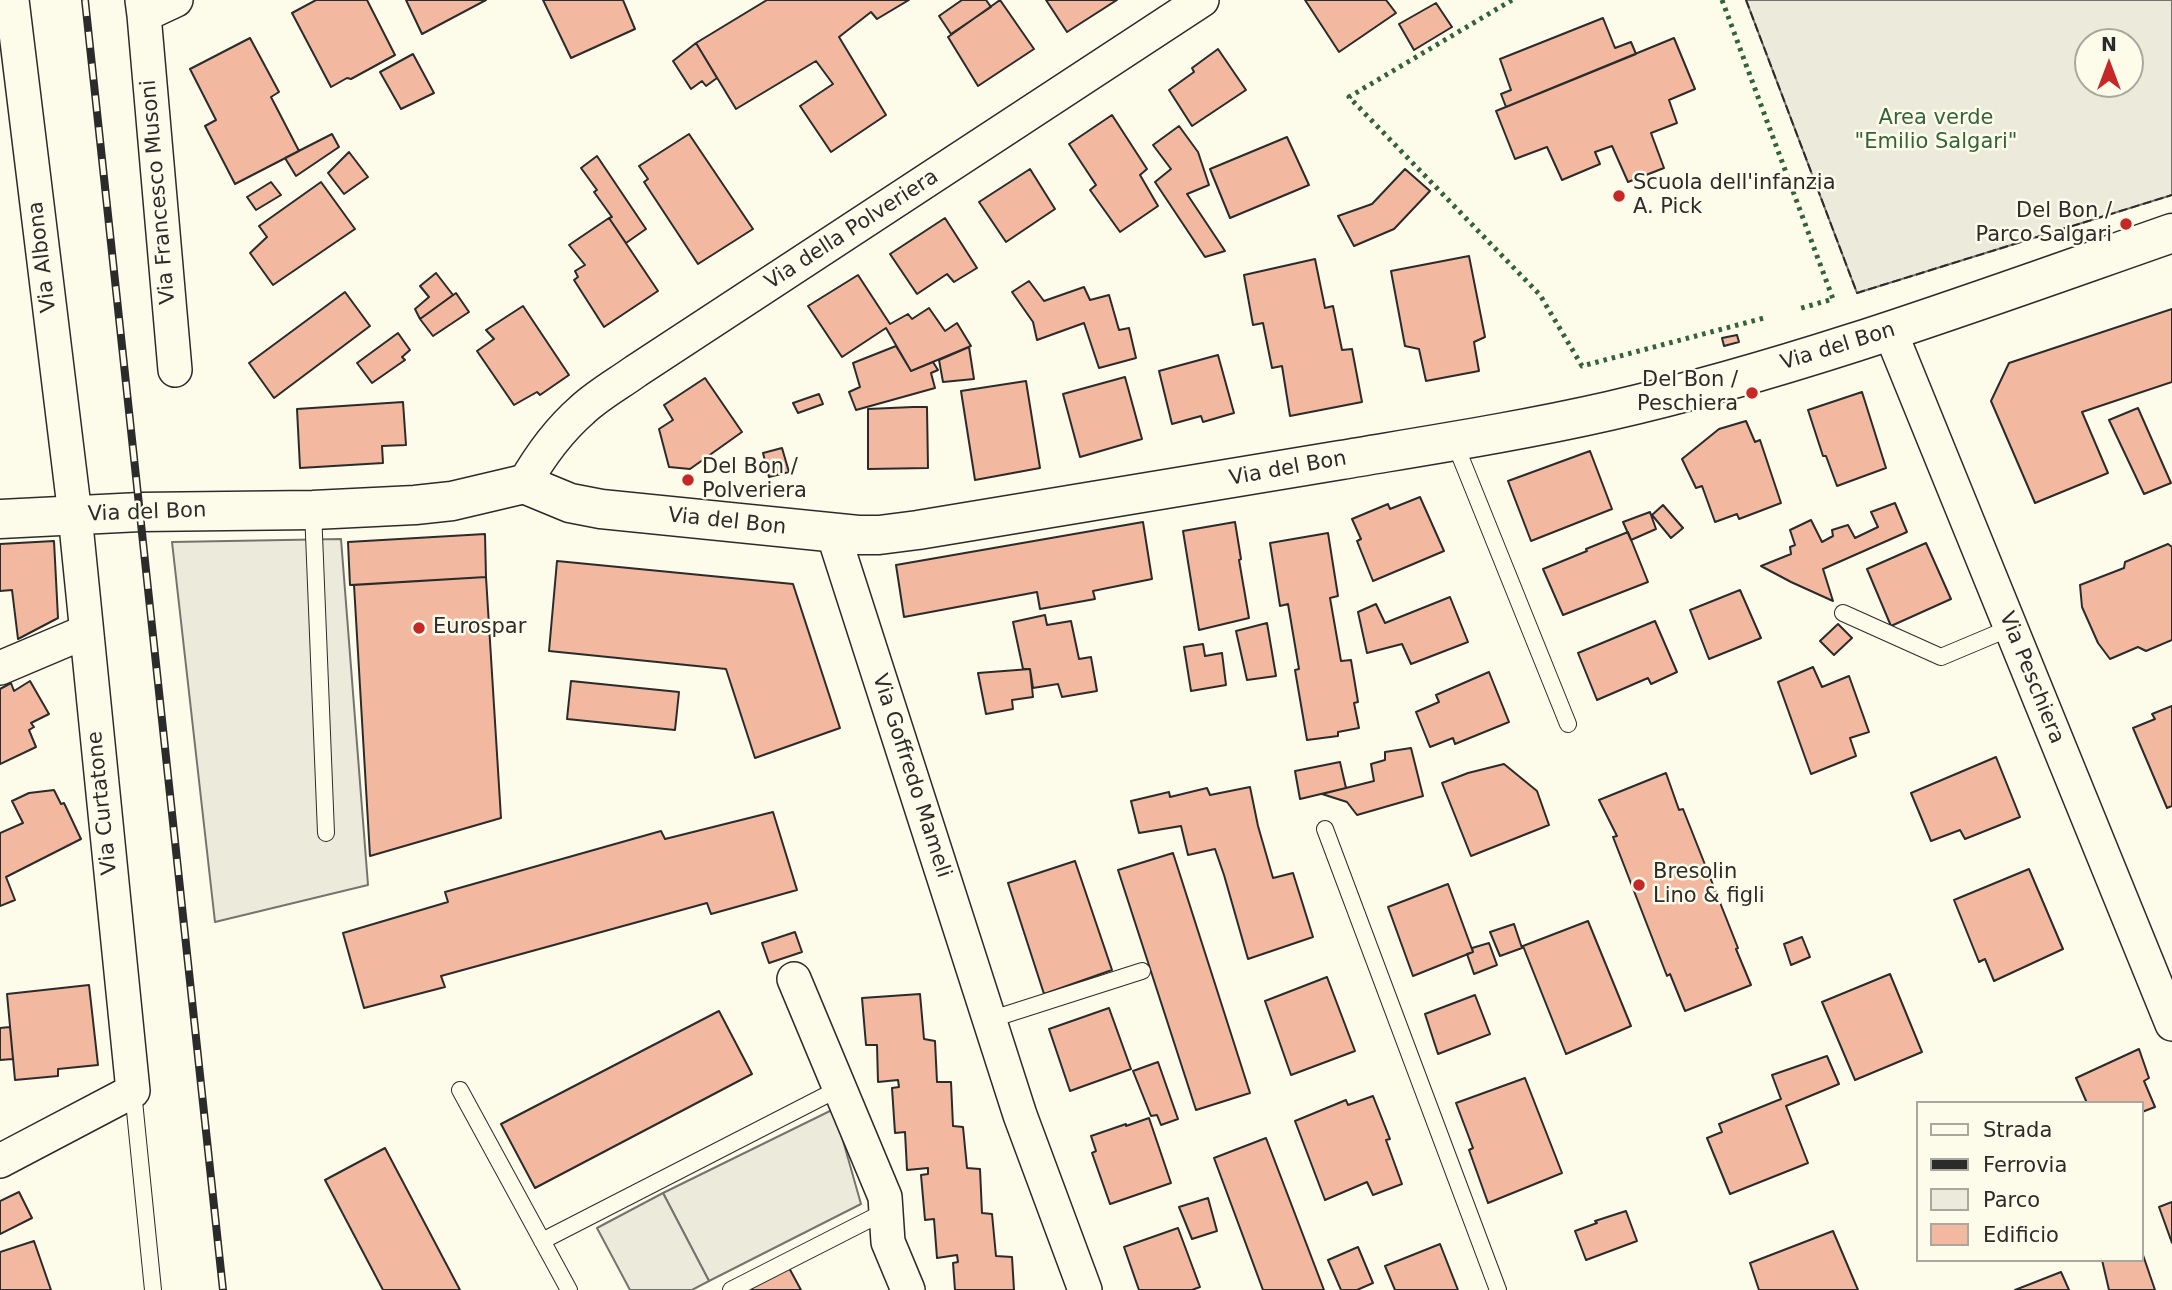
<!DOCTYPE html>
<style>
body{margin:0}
#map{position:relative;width:2172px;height:1290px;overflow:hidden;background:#fdfbea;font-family:"DejaVu Sans",sans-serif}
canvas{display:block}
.legend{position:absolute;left:1916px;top:1101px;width:228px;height:161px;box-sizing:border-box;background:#fdfbea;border:2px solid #a9a89e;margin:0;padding:9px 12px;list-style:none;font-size:21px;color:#2b2b2b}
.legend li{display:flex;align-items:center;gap:14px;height:35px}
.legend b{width:35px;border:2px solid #a9a89e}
.north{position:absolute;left:2074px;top:28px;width:70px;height:70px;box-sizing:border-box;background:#fdfbea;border:2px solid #a9a89e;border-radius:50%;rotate:0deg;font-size:19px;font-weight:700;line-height:28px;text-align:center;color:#2b2b2b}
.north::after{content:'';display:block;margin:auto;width:24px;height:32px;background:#c62828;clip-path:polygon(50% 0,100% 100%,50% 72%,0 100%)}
</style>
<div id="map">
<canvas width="2172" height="1290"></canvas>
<ul class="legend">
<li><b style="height:9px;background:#fdfbea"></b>Strada</li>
<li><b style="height:9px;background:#2b2b2b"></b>Ferrovia</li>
<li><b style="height:19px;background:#ecebdb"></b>Parco</li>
<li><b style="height:19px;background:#f2b8a0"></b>Edificio</li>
</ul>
<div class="north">N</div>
</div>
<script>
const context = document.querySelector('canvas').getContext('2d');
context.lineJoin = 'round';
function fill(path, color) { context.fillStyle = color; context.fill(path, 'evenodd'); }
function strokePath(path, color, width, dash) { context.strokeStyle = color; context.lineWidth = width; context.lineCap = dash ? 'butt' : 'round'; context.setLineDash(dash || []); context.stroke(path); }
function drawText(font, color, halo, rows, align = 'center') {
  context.font = font + ' "DejaVu Sans",sans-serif'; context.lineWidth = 5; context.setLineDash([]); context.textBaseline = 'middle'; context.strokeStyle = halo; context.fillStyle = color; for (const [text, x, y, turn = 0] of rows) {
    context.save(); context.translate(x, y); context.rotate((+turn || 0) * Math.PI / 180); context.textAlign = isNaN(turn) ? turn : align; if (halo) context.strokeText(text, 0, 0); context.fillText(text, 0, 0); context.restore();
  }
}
const green = new Path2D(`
 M 1746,0 L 2172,0 L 2172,195 L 1857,293 ZM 2130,42 L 2130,84 L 2088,84 L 2088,42 Z
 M 834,1109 L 861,1204 L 709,1281 L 663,1193 Z`);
fill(green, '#ecebdb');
strokePath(green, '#74746e', 2);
const parking = new Path2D(`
 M 341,539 L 368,885 L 215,922 L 172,542 Z
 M 663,1193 L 709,1281 L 692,1290 L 630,1290 L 597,1228 Z`);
fill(parking, '#eceadb');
strokePath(parking, '#74746e', 2);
const building = new Path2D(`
 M 316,0 L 367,0 L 395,55 L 351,79 L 347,78 L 331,87 L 292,13 Z
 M 406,0 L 486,0 L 422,34 Z
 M 543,0 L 623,0 L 635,29 L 571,58 Z
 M 767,0 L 909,0 L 877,19 L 871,12 L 839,37 L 886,115 L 831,152 L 800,106 L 833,84 L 816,61 L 736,109 L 696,43 Z
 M 962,0 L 986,0 L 991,7 L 951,34 L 939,16 Z
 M 1000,0 L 1034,49 L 978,86 L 948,37 Z
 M 1046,0 L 1117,0 L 1067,32 Z
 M 1305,0 L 1386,0 L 1396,13 L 1339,52 Z
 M 1436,3 L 1452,27 L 1414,50 L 1399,24 Z
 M 1603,18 L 1615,48 L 1631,42 L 1636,54 L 1506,107 L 1501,94 L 1511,90 L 1500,59 Z
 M 250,38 L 279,92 L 271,97 L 299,151 L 235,184 L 205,126 L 216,120 L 190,69 Z
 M 1674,38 L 1695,89 L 1669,100 L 1677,123 L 1651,133 L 1664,168 L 1628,182 L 1612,146 L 1595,152 L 1600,164 L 1562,180 L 1547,147 L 1515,159 L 1496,111 Z
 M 696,43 L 717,78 L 706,86 L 702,81 L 691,89 L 673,61 Z
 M 1218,49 L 1246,90 L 1192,126 L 1169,90 L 1194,72 L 1192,68 Z
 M 413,54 L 434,93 L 401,109 L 380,72 Z
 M 1112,115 L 1147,169 L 1140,175 L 1158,206 L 1120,232 L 1090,190 L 1096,185 L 1069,144 Z
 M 1179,126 L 1198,152 L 1209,185 L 1187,194 L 1225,251 L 1205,257 L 1155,182 L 1171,169 L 1153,145 Z
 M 332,134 L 339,147 L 296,176 L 285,158 Z
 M 689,134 L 753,229 L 698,264 L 644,182 L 648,179 L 639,166 Z
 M 1287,137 L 1309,185 L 1230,218 L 1210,169 Z
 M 349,152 L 368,177 L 344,194 L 328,173 Z
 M 597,156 L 646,229 L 626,243 L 609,218 L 612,217 L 594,192 L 597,190 L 581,168 Z
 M 1030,169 L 1055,209 L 1006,242 L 979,202 Z
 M 1405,169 L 1430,191 L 1394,229 L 1354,246 L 1338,216 L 1372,204 Z
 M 271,182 L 281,195 L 256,210 L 247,197 Z
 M 321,182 L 355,229 L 273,285 L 250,253 L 267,237 L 259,226 Z
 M 609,218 L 658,291 L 604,327 L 574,280 L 578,277 L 575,271 L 585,265 L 569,245 Z
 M 945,218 L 977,268 L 954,282 L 947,274 L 917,294 L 890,254 Z
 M 1469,256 L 1485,337 L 1474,342 L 1479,371 L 1426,381 L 1419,349 L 1405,346 L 1391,271 Z
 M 1315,259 L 1325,308 L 1333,306 L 1342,350 L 1352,349 L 1362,402 L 1290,416 L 1282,366 L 1272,368 L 1263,323 L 1253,325 L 1244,275 Z
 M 436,273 L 453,295 L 420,319 L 415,309 L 429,297 L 420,286 Z
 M 858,275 L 890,324 L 908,314 L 912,319 L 929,308 L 945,331 L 957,323 L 971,346 L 911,371 L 886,328 L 842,357 L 808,306 Z
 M 1029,281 L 1044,301 L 1084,287 L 1090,300 L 1109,295 L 1119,330 L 1129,328 L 1136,358 L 1099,368 L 1084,323 L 1037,340 L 1033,322 L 1012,292 Z
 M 345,292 L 370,326 L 274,398 L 249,363 Z
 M 456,293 L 469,312 L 433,336 L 420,319 Z
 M 523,306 L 569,375 L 540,395 L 537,392 L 514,405 L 477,351 L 494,339 L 486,330 Z
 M 2172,309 L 2172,382 L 2082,412 L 2108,473 L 2035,503 L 1991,401 L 2009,363 Z
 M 398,333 L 410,350 L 402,357 L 405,360 L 372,383 L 357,363 Z
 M 1737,335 L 1739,342 L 1724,346 L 1722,338 Z
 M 896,346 L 911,371 L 933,362 L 938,370 L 931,373 L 935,388 L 856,410 L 849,392 L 860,387 L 853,363 Z
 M 969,347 L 974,379 L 943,382 L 939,360 Z
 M 1218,355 L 1234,413 L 1203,422 L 1201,416 L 1172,424 L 1159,371 Z
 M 1125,377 L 1142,439 L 1080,457 L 1063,394 Z
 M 705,378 L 742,432 L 690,469 L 669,467 L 659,429 L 673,420 L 664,405 Z
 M 1026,381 L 1040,468 L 975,480 L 961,391 Z
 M 1862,392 L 1886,468 L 1837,486 L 1826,456 L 1823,456 L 1808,410 Z
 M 819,394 L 823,404 L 798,413 L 793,403 Z
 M 403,402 L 406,445 L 382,446 L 383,463 L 300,468 L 297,409 Z
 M 913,407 L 927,407 L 928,468 L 868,469 L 868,409 Z
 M 2138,408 L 2171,483 L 2144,494 L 2109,420 Z
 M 1746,421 L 1755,442 L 1760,440 L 1781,503 L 1739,519 L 1737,514 L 1715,522 L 1702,486 L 1696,488 L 1682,459 L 1719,429 Z
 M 782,448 L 789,472 L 769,477 L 763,453 Z
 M 1590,451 L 1612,509 L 1531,541 L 1508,481 Z
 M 1420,497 L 1444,551 L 1373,581 L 1357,541 L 1361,539 L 1352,519 L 1388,504 L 1390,509 Z
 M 1895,503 L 1907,532 L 1823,569 L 1833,601 L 1791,582 L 1761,566 L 1791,554 L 1790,547 L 1795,545 L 1790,530 L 1811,520 L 1822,542 L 1833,536 L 1832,530 L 1848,525 L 1855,538 L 1878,527 L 1871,512 Z
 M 1663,505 L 1683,528 L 1671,538 L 1652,515 Z
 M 1650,512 L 1656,529 L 1631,540 L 1623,522 Z
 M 1143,522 L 1152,579 L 1093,591 L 1095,599 L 1040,609 L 1037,592 L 904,617 L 896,565 Z
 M 1235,522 L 1241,559 L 1239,560 L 1249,618 L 1199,630 L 1183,531 Z
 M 1628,532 L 1648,582 L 1563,615 L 1543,569 L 1587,551 L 1586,549 Z
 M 1328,533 L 1338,596 L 1330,598 L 1341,661 L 1351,660 L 1358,702 L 1354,703 L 1359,728 L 1338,732 L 1338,736 L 1307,740 L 1295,670 L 1299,669 L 1288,604 L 1280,606 L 1270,543 Z
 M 485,534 L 486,577 L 350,585 L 348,542 Z
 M 54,541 L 58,618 L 18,639 L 12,590 L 0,591 L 0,544 Z
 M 1926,543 L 1951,599 L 1891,626 L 1867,569 Z
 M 2168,544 L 2172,547 L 2172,640 L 2146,651 L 2138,647 L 2110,659 L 2098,643 L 2082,607 L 2080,585 L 2124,568 L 2125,562 Z
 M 557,561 L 793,584 L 840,728 L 755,758 L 726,669 L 549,651 Z
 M 486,577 L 501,818 L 370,856 L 354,585 Z
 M 1740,590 L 1761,638 L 1709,659 L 1690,610 Z
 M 1450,597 L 1468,642 L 1411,664 L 1402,644 L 1367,653 L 1358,612 L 1376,604 L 1385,623 Z
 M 1045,615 L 1047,625 L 1071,621 L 1079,659 L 1091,657 L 1097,691 L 1062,697 L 1058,684 L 1033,688 L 1030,669 L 1023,669 L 1013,622 Z
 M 1655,621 L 1677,672 L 1651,684 L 1648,678 L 1597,700 L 1578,653 Z
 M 1267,623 L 1276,676 L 1247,680 L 1236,631 Z
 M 1838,624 L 1852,638 L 1834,655 L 1820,641 Z
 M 1203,644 L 1205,656 L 1222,653 L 1226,685 L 1191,691 L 1184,647 Z
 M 1813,667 L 1822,687 L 1849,676 L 1869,732 L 1850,738 L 1856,756 L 1811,774 L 1778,682 Z
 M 1030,669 L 1033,697 L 1012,700 L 1013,709 L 986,714 L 978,673 Z
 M 1489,672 L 1509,722 L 1455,744 L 1453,738 L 1430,747 L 1416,712 L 1439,702 L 1436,695 Z
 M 30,681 L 49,714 L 31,723 L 34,727 L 29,730 L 36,747 L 0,764 L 0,689 L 11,683 L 14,691 Z
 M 571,681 L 679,692 L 675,730 L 567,719 Z
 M 2172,706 L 2172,806 L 2167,808 L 2133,728 L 2155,719 L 2152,714 Z
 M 1411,748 L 1423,796 L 1357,815 L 1347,802 L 1322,794 L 1374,781 L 1371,764 L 1385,760 L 1385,752 Z
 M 1996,757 L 2020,817 L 1965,839 L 1960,830 L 1931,841 L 1911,793 Z
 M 1340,762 L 1346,788 L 1300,799 L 1295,771 Z
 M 1504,764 L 1537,791 L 1549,825 L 1471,856 L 1442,783 L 1468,773 Z
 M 1666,773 L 1679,810 L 1683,809 L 1738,948 L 1736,949 L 1751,985 L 1685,1011 L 1670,974 L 1667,976 L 1613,837 L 1617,836 L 1599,800 Z
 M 1250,787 L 1258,826 L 1273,878 L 1293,873 L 1313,937 L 1248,959 L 1224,875 L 1215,849 L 1188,855 L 1181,826 L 1139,833 L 1131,801 L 1169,792 L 1170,797 L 1207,788 L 1210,795 Z
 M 54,790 L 61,804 L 64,803 L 81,839 L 6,877 L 15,900 L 0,906 L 0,833 L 23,823 L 12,801 L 29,793 Z
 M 773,812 L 797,890 L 711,914 L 707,903 L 441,976 L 445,987 L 364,1008 L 343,933 L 448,902 L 445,892 L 661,831 L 665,839 Z
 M 1173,853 L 1250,1093 L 1196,1110 L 1118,870 Z
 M 1075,861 L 1112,970 L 1044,994 L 1008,883 Z
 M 2029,869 L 2063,949 L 1994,981 L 1985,959 L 1979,962 L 1954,900 Z
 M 1448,884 L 1473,952 L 1413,976 L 1388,907 Z
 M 1588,921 L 1631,1026 L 1566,1054 L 1523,946 Z
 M 1514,924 L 1522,948 L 1500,956 L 1490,932 Z
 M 795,932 L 802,952 L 769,963 L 762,943 Z
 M 1802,937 L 1810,957 L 1791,965 L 1784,944 Z
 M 1489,943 L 1497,965 L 1474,974 L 1467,954 L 1473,952 L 1472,948 Z
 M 1890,974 L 1922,1052 L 1855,1080 L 1822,1002 Z
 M 1327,977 L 1355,1051 L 1291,1075 L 1265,1001 Z
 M 89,985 L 98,1065 L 58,1069 L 58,1076 L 15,1080 L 7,994 Z
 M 920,994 L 924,1039 L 935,1041 L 937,1082 L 951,1082 L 953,1126 L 963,1127 L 967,1168 L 980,1169 L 982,1213 L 992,1214 L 996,1256 L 1012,1257 L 1014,1290 L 955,1290 L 953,1263 L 958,1262 L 957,1255 L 937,1258 L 934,1219 L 925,1220 L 921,1175 L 928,1174 L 928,1168 L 907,1170 L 905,1132 L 895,1133 L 892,1088 L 899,1087 L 898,1080 L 878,1082 L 877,1045 L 866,1045 L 862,998 Z
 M 1475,995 L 1490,1034 L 1438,1054 L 1425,1014 Z
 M 1109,1008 L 1131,1069 L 1070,1091 L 1049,1029 Z
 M 719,1011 L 752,1074 L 535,1188 L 501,1124 Z
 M 10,1027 L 13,1059 L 0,1060 L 0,1028 Z
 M 2139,1049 L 2149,1078 L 2144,1081 L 2155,1107 L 2142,1112 L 2142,1103 L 2087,1103 L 2076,1078 Z
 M 1827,1056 L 1839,1084 L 1786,1106 L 1808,1163 L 1730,1194 L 1707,1138 L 1722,1132 L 1719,1124 L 1781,1099 L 1772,1075 Z
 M 1158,1062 L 1178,1119 L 1161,1125 L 1157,1115 L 1151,1116 L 1133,1071 Z
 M 1525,1078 L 1562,1173 L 1488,1203 L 1469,1150 L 1473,1148 L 1456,1103 Z
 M 1373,1096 L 1390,1139 L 1386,1140 L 1402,1184 L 1373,1195 L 1367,1182 L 1325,1200 L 1295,1121 L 1346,1100 L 1348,1105 Z
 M 1149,1118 L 1171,1183 L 1110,1204 L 1092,1153 L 1096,1151 L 1091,1136 L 1126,1124 L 1126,1126 Z
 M 1266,1138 L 1324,1290 L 1263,1290 L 1214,1158 Z
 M 385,1148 L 460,1290 L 383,1290 L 325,1180 Z
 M 19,1192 L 32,1218 L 0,1234 L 0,1201 Z
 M 1208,1198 L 1217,1231 L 1192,1239 L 1179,1207 Z
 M 2172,1202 L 2172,1243 L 2159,1207 Z
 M 1626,1211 L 1637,1241 L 1586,1260 L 1575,1231 L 1597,1223 L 1595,1221 Z
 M 1178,1228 L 1200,1287 L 1192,1290 L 1139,1290 L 1124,1247 Z
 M 1833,1231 L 1858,1290 L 1759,1290 L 1750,1263 Z
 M 34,1241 L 51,1290 L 0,1290 L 0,1252 Z
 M 1440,1244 L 1458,1290 L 1395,1290 L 1385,1266 Z
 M 1358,1247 L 1373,1283 L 1357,1290 L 1341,1290 L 1328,1260 Z
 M 2143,1255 L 2155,1290 L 2109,1290 L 2102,1260 L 2142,1260 Z
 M 788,1266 L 801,1290 L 743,1290 Z
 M 2061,1272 L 2069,1290 L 2015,1290 Z`);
fill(building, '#f2b8a0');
strokePath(building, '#2b2b2b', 2);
const service = new Path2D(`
 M 1454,441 L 1568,724
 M 313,510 L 326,833
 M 1843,613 L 1941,657 L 2010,628
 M 1325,829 L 1498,1290
 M 989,1020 L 1142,971
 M 460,1090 L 569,1290
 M 133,1091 L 153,1290
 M 542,1241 L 840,1088
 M 731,1290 L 886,1211`);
const minor = new Path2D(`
 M 142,0 L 144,15 L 176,0
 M 144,15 L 175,370
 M 1890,331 L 2172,1024
 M 524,484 C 540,456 558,431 582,410 C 598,395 618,384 636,371 L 1202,0
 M 833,533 L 1020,1115 L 1085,1290
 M 0,668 L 85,632
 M 794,979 L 885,1197 L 888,1242 L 908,1290
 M 0,1161 L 133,1091 L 75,515 L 12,0`);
const tertiary = new Path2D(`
 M 0,519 L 140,512 L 313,510 L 415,505 L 452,501 L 524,484 L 570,503 L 601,509 L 858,535 L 879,535 L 918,530 C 1059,507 1200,484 1341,460 C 1430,445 1521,431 1609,411 C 1801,367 1986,298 2172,233`);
strokePath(service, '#2b2b2b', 18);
strokePath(minor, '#2b2b2b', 36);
strokePath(tertiary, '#2b2b2b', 41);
strokePath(service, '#fdfbea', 16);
strokePath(minor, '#fdfbea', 33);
strokePath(tertiary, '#fdfbea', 38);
const rail = new Path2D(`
 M 85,0 L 223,1290`);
strokePath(rail, '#2b2b2b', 8);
strokePath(rail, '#fdfbea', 5, [16]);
strokePath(new Path2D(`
 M 1512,0 L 1349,97 L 1540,295 L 1582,366 L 1764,318
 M 1722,0 L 1833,299 L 1798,309`), '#34623c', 5, [3.5, 5]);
strokePath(new Path2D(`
 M 1746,0 L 1857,293 L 2172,195`), '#2b2b2b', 2, [9, 3.5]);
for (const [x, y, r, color] of [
 [1619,196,7,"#c62828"],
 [2126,224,7,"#c62828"],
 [1752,393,7,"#c62828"],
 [688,480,7,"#c62828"],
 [419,628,7,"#c62828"],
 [1639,885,7,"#c62828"]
]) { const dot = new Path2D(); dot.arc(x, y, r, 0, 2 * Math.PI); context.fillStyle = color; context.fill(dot); strokePath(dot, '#fdfbea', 2.5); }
drawText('21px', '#34623c', '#fdfbea', [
 ["Area verde",1936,119],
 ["\"Emilio Salgari\"",1936,143]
]);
drawText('21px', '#2b2b2b', '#fdfbea', [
 ["Scuola dell'infanzia",1633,184],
 ["A. Pick",1633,208],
 ["Del Bon /",2112,212,"right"],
 ["Parco Salgari",2112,236,"right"],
 ["Del Bon /",1738,381,"right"],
 ["Peschiera",1738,405,"right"],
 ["Del Bon /",702,468],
 ["Polveriera",702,492],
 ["Eurospar",433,628],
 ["Bresolin",1653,873],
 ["Lino & figli",1653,897]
], 'left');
drawText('21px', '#2b2b2b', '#fdfbea', [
 ["Via Francesco Musoni",159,192,-95],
 ["Via della Polveriera",852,230,-33],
 ["Via Albona",43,257,-97],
 ["Via del Bon",1838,347,-17],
 ["Via del Bon",1288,469,-10],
 ["Via del Bon",147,513,-2],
 ["Via del Bon",727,522,6],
 ["Via Peschiera",2031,678,68],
 ["Via Goffredo Mameli",911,776,72],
 ["Via Curtatone",103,803,-96]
]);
</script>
